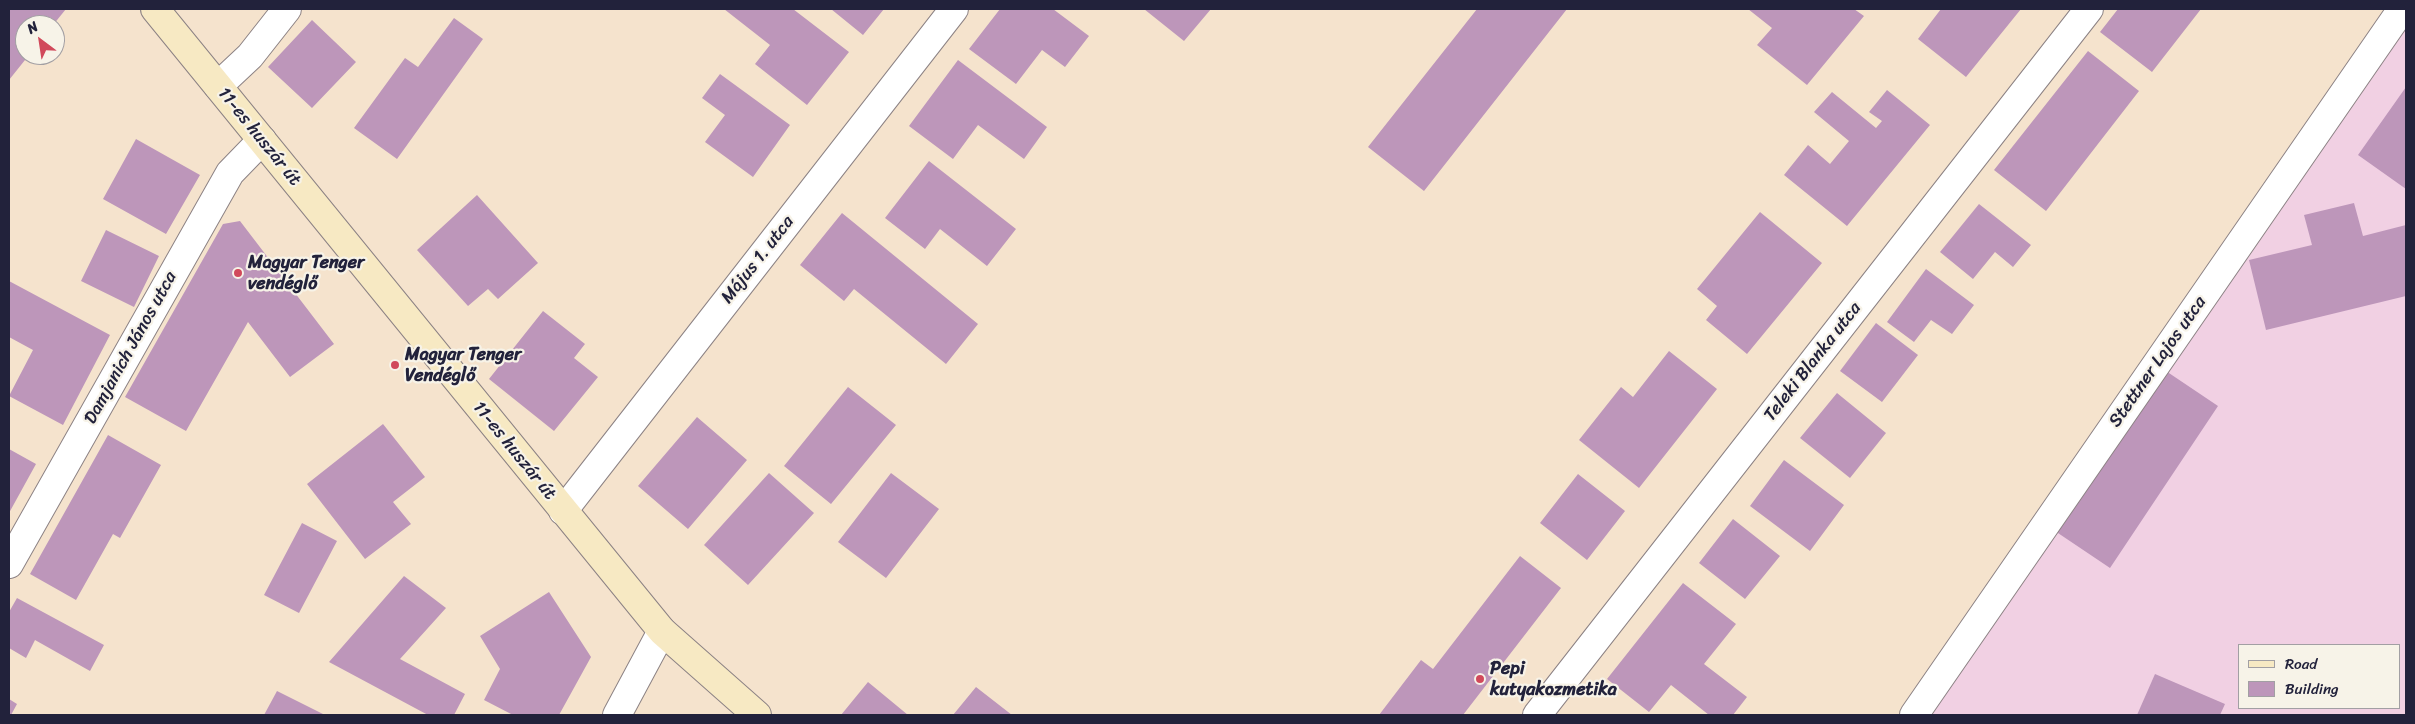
<!DOCTYPE html>
<meta charset="utf-8">
<style>
body{margin:0}
#map{position:relative;width:2415px;height:724px;overflow:hidden;background:#f5e3cd;font-family:Sriracha,sans-serif}
canvas{display:block}
.frame{position:absolute;inset:0;border:10px solid #22223b;pointer-events:none}
.legend{position:absolute;left:2238px;top:644px;width:162px;height:65px;box-sizing:border-box;background:#f7f3e8;border:1px solid #a29fa3;margin:0;padding:6px 9px;list-style:none;font-size:15px;color:#22223b}
.legend li{display:flex;align-items:center;gap:10px;height:25px}
.legend b{width:25px;border:1px solid #a29fa3}
.north{position:absolute;left:15px;top:15px;width:50px;height:50px;box-sizing:border-box;background:#f7f3e8;border:1px solid #a29fa3;border-radius:50%;rotate:329deg;font-size:14px;font-weight:700;line-height:20px;text-align:center;color:#22223b}
.north::after{content:'';display:block;margin:auto;width:18px;height:22px;background:#d1495b;clip-path:polygon(50% 0,100% 100%,50% 72%,0 100%)}
</style>
<div id="map">
<canvas width="2415" height="724"></canvas>
<div class="frame"></div>
<ul class="legend">
<li><b style="height:6px;background:#f7e9c3"></b>Road</li>
<li><b style="height:14px;background:#bd96ba"></b>Building</li>
</ul>
<div class="north">N</div>
</div>
<script>
const context = document.querySelector('canvas').getContext('2d');
context.lineJoin = 'round';
function fill(path, color) { context.fillStyle = color; context.fill(path, 'evenodd'); }
function strokePath(path, color, width, dash) { context.strokeStyle = color; context.lineWidth = width; context.lineCap = dash ? 'butt' : 'round'; context.setLineDash(dash || []); context.stroke(path); }
function drawText(font, color, halo, rows, align = 'center') {
  context.font = font + ' Sriracha,sans-serif'; context.lineWidth = 4.5; context.setLineDash([]); context.textBaseline = 'middle'; context.strokeStyle = halo; context.fillStyle = color; for (const [text, x, y, turn = 0] of rows) {
    context.save(); context.translate(x, y); context.rotate((+turn || 0) * Math.PI / 180); context.textAlign = isNaN(turn) ? turn : align; if (halo) context.strokeText(text, 0, 0); context.fillText(text, 0, 0); context.restore();
  }
}
fill(new Path2D(`
 M 2386,9 L 2406,9 L 2406,715 L 1900,715 ZM 2239,645 L 2399,645 L 2399,708 L 2239,708 Z`), '#f1d0e3');
fill(new Path2D(`
 M 11,9 L 66,9 L 53,25 L 25,25 L 25,55 L 29,55 L 9,80 L 9,11 Z
 M 724,9 L 793,9 L 849,52 L 807,105 L 755,64 L 770,45 Z
 M 831,9 L 884,9 L 863,35 Z
 M 1000,9 L 1053,9 L 1089,36 L 1065,67 L 1042,50 L 1016,84 L 969,49 Z
 M 1144,9 L 1211,9 L 1184,41 Z
 M 1477,9 L 1567,9 L 1424,191 L 1368,147 Z
 M 1748,9 L 1854,9 L 1864,16 L 1807,85 L 1757,45 L 1772,28 Z
 M 1941,9 L 2021,9 L 1966,77 L 1918,39 Z
 M 2118,9 L 2201,9 L 2152,72 L 2100,32 Z
 M 454,18 L 483,39 L 397,159 L 354,128 L 405,58 L 418,67 Z
 M 312,20 L 356,62 L 312,108 L 268,67 Z
 M 2088,51 L 2139,91 L 2046,211 L 1994,170 Z
 M 958,60 L 1047,127 L 1024,159 L 978,125 L 953,159 L 909,126 Z
 M 720,74 L 790,125 L 753,177 L 705,142 L 725,115 L 702,98 Z
 M 2406,87 L 2406,189 L 2358,155 Z
 M 1887,90 L 1930,125 L 1847,226 L 1784,175 L 1808,145 L 1830,164 L 1849,141 L 1814,112 L 1832,92 L 1876,128 L 1882,121 L 1869,112 Z
 M 136,139 L 200,175 L 166,234 L 103,199 Z
 M 929,161 L 1016,229 L 987,266 L 940,229 L 925,249 L 885,218 Z
 M 477,195 L 538,263 L 498,299 L 488,289 L 468,306 L 417,250 Z
 M 2354,203 L 2363,236 L 2406,225 L 2406,296 L 2266,330 L 2249,260 L 2312,245 L 2304,215 Z
 M 1979,204 L 2031,245 L 2013,267 L 1995,252 L 1973,279 L 1940,252 Z
 M 1760,212 L 1822,263 L 1747,354 L 1706,320 L 1717,306 L 1697,289 Z
 M 842,213 L 978,324 L 946,364 L 854,289 L 844,301 L 800,265 Z
 M 240,221 L 334,344 L 290,377 L 248,322 L 186,431 L 125,397 L 223,224 Z
 M 106,230 L 159,256 L 134,307 L 81,281 Z
 M 1926,269 L 1974,305 L 1952,334 L 1931,320 L 1914,342 L 1887,322 Z
 M 9,281 L 110,335 L 63,425 L 9,396 L 33,350 L 9,337 Z
 M 543,311 L 585,344 L 574,358 L 598,377 L 554,431 L 489,379 Z
 M 1876,323 L 1918,355 L 1882,402 L 1840,371 Z
 M 1669,351 L 1717,389 L 1639,488 L 1579,440 L 1621,387 L 1633,397 Z
 M 2157,365 L 2218,406 L 2110,568 L 2049,527 Z
 M 848,387 L 896,425 L 831,504 L 784,466 Z
 M 1837,393 L 1886,433 L 1850,478 L 1800,438 Z
 M 697,417 L 747,460 L 688,529 L 638,486 Z
 M 383,424 L 425,477 L 393,502 L 411,524 L 365,559 L 307,484 Z
 M 108,435 L 161,465 L 120,538 L 113,534 L 76,600 L 30,574 Z
 M 9,449 L 36,464 L 9,513 Z
 M 1784,460 L 1844,505 L 1810,551 L 1750,506 Z
 M 769,473 L 814,513 L 748,585 L 704,545 Z
 M 891,473 L 939,509 L 886,578 L 838,542 Z
 M 1578,474 L 1625,511 L 1587,560 L 1540,523 Z
 M 1733,519 L 1780,556 L 1745,599 L 1699,563 Z
 M 302,523 L 337,541 L 299,613 L 264,595 Z
 M 1520,556 L 1561,588 L 1463,715 L 1379,715 L 1421,660 L 1433,669 Z
 M 404,576 L 446,608 L 400,659 L 465,694 L 454,715 L 428,715 L 329,662 Z
 M 1683,583 L 1736,624 L 1704,664 L 1747,697 L 1733,715 L 1709,715 L 1671,685 L 1649,712 L 1607,679 Z
 M 549,592 L 591,657 L 559,715 L 513,715 L 484,700 L 500,669 L 480,636 Z
 M 17,598 L 104,645 L 90,671 L 35,640 L 26,658 L 9,648 L 9,612 Z
 M 2155,674 L 2225,704 L 2220,715 L 2137,715 Z
 M 868,682 L 908,715 L 841,715 Z
 M 976,687 L 1012,715 L 953,715 Z
 M 277,691 L 325,715 L 264,715 Z
 M 9,699 L 17,704 L 11,715 L 9,715 Z`), '#bd96ba');
const minor = new Path2D(`
 M 218,86 L 250,56 L 287,9
 M 563,511 L 954,9
 M 9,564 L 230,173 L 262,140
 M 617,715 L 662,631
 M 1537,715 L 2089,9
 M 1914,715 L 2402,9`);
const secondary = new Path2D(`
 M 155,9 L 662,631 L 757,715`);
strokePath(minor, '#8c8284', 30);
strokePath(secondary, '#8c8284', 30);
strokePath(minor, '#fff', 28);
strokePath(secondary, '#f7e9c3', 28);
for (const [x, y, r, color] of [
 [238,273,5,"#d1495b"],
 [395,365,5,"#d1495b"],
 [1480,679,5,"#d1495b"]
]) { const dot = new Path2D(); dot.arc(x, y, r, 0, 2 * Math.PI); context.fillStyle = color; context.fill(dot); strokePath(dot, '#f7f3e8', 2); }
drawText('18px', '#22223b', '#f7f3e8', [
 ["11-es huszár út",259,137,51],
 ["Május 1. utca",758,260,-52],
 ["Damjanich János utca",131,348,-61],
 ["Teleki Blanka utca",1813,362,-52],
 ["Stettner Lajos utca",2158,362,-55],
 ["11-es huszár út",514,451,51]
]);
drawText('bold 18px', '#22223b', '#f7f3e8', [
 ["Magyar Tenger",248,263],
 ["vendéglő",248,284],
 ["Magyar Tenger",405,355],
 ["Vendéglő",405,376],
 ["Pepi",1490,669],
 ["kutyakozmetika",1490,690]
], 'left');
</script>
